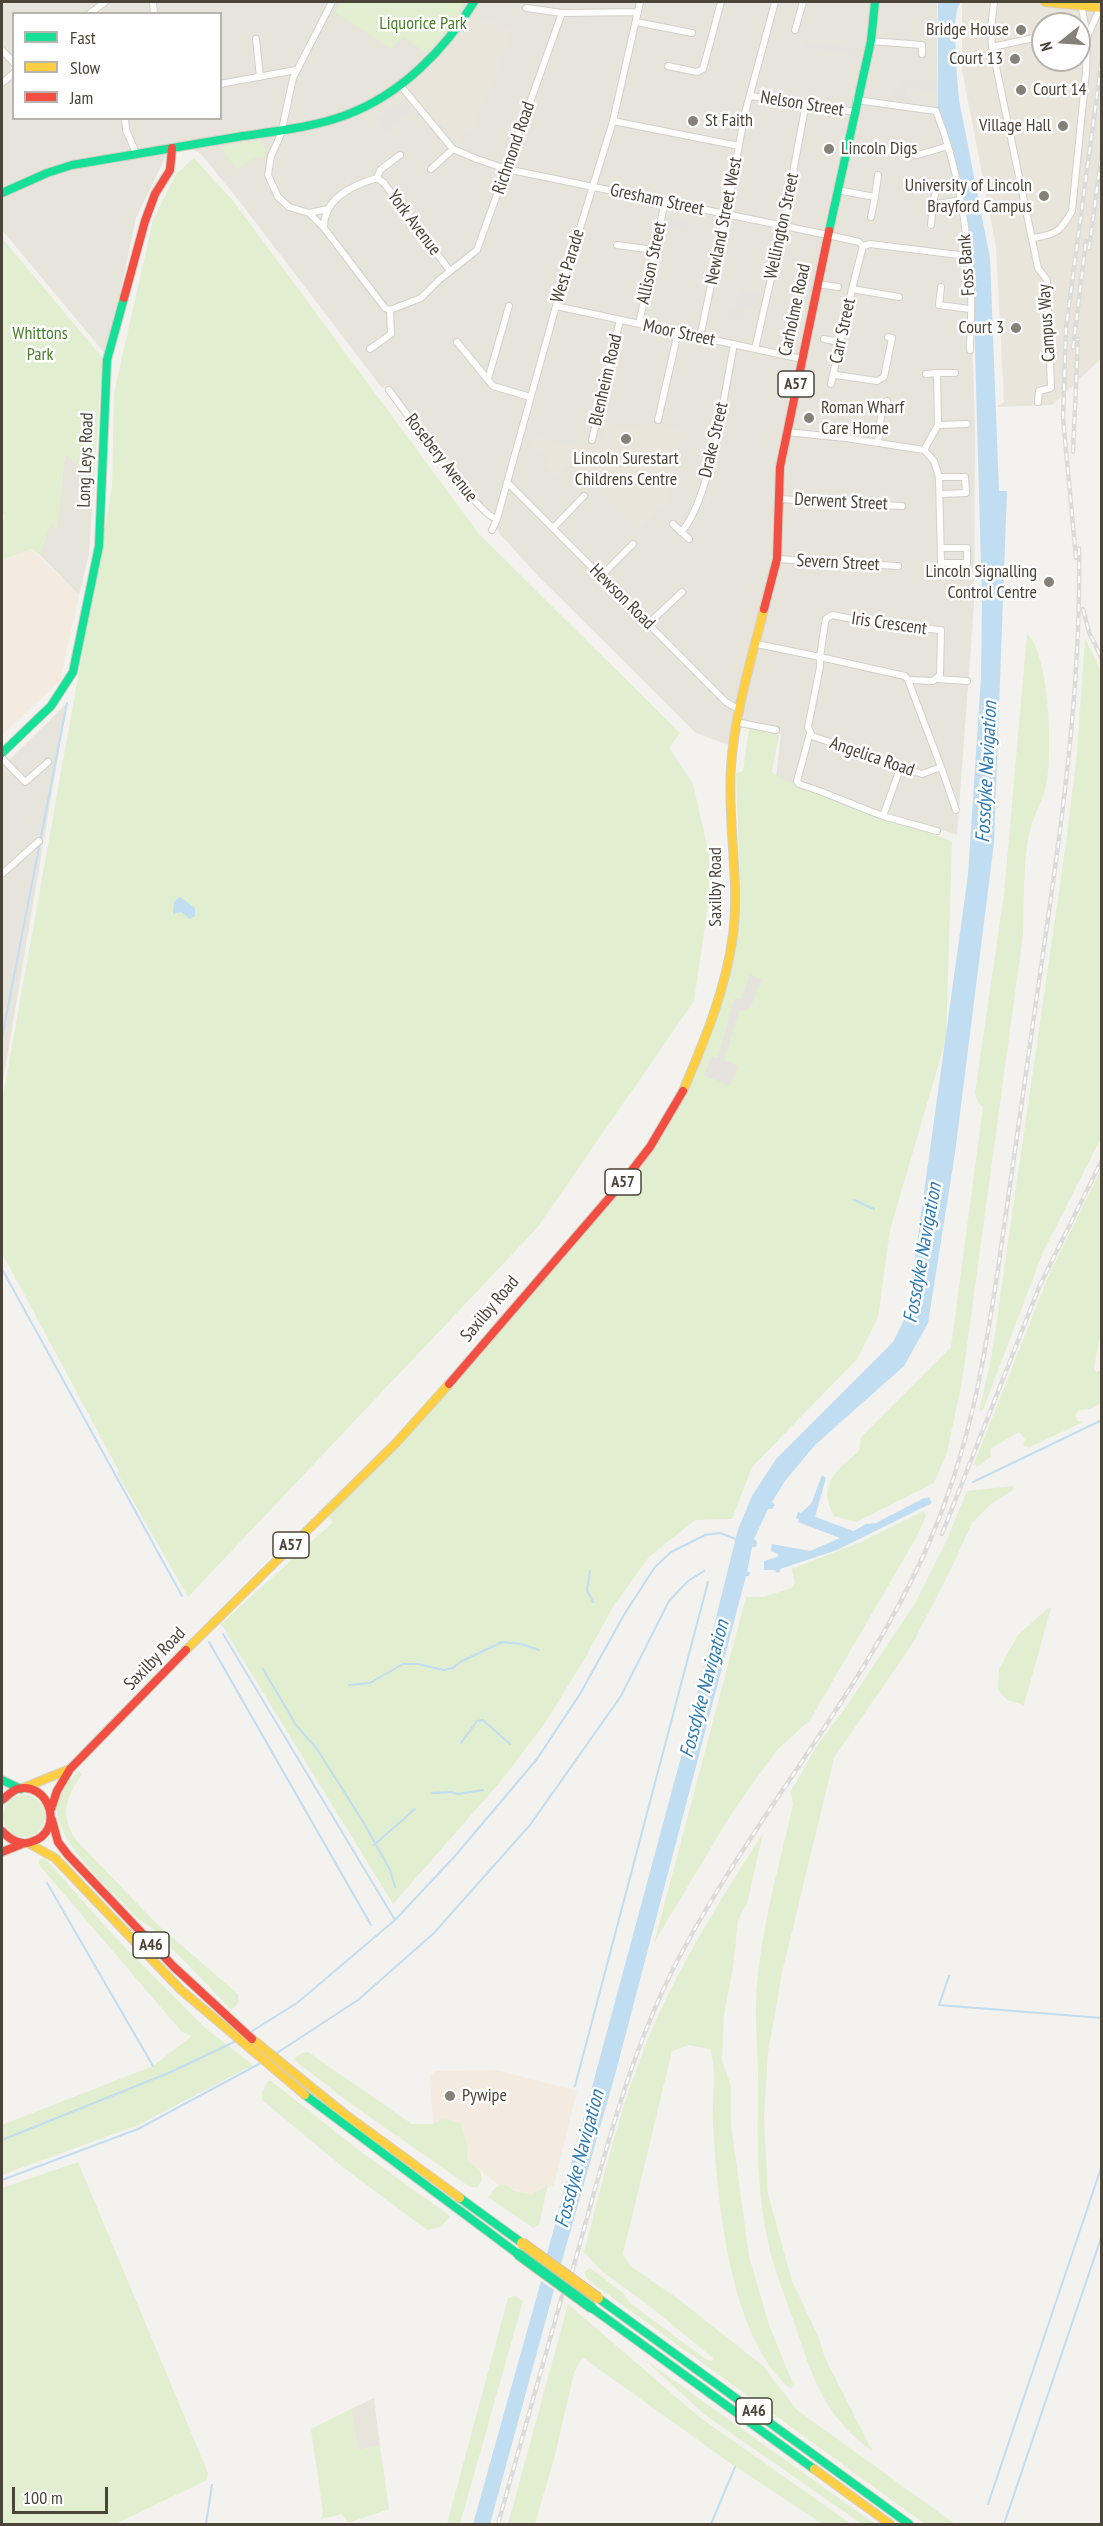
<!DOCTYPE html>
<style>
body{margin:0}
#map{position:relative;width:1103px;height:2526px;overflow:hidden;background:#f4f2ee;font-family:"PT Sans Narrow",sans-serif}
canvas{display:block}
.frame{position:absolute;inset:0;border:3px solid #4b4439;pointer-events:none}
.legend{position:absolute;left:12px;top:12px;width:210px;height:108px;box-sizing:border-box;background:#fff;border:2px solid #b7b4b0;margin:0;padding:8px 10px;list-style:none;font-size:18px;color:#4b4439}
.legend li{display:flex;align-items:center;gap:12px;height:30px}
.legend b{width:30px;border:2px solid #b7b4b0}
.north{position:absolute;left:1031px;top:12px;width:60px;height:60px;box-sizing:border-box;background:#fff;border:2px solid #b7b4b0;border-radius:50%;rotate:253deg;font-size:16px;font-weight:700;line-height:24px;text-align:center;color:#4b4439}
.north::after{content:'';display:block;margin:auto;width:21px;height:27px;background:#868178;clip-path:polygon(50% 0,100% 100%,50% 72%,0 100%)}
.scale{position:absolute;left:12px;top:2487px;width:96px;height:27px;box-sizing:border-box;border:3px solid #4b4439;border-top:0;padding-left:8px;font-size:18px;line-height:21px;white-space:nowrap;color:#4b4439;-webkit-text-stroke:4px #fff;paint-order:stroke}
</style>
<div id="map">
<canvas width="1103" height="2526"></canvas>
<div class="frame"></div>
<ul class="legend">
<li><b style="height:8px;background:#16e098"></b>Fast</li>
<li><b style="height:8px;background:#ffcf43"></b>Slow</li>
<li><b style="height:8px;background:#f24e42"></b>Jam</li>
</ul>
<div class="north">N</div>
<div class="scale">100 m</div>
</div>
<script>
const context = document.querySelector('canvas').getContext('2d');
context.lineJoin = 'round';
function fill(path, color) { context.fillStyle = color; context.fill(path, 'evenodd'); }
function strokePath(path, color, width, dash) { context.strokeStyle = color; context.lineWidth = width; context.lineCap = dash ? 'butt' : 'round'; context.setLineDash(dash || []); context.stroke(path); }
function drawText(font, color, halo, rows, align = 'center') {
  context.font = font + ' "PT Sans Narrow",sans-serif'; context.lineWidth = 5; context.setLineDash([]); context.textBaseline = 'middle'; context.strokeStyle = halo; context.fillStyle = color; for (const [text, x, y, turn = 0] of rows) {
    context.save(); context.translate(x, y); context.rotate((+turn || 0) * Math.PI / 180); context.textAlign = isNaN(turn) ? turn : align; if (halo) context.strokeText(text, 0, 0); context.fillText(text, 0, 0); context.restore();
  }
}
fill(new Path2D(`
 M 2,2 L 937,2 L 938,111 L 949,145 L 970,258 L 975,432 L 974,605 L 957,835 L 776,778 L 781,734 L 731,726 L 729,745 L 696,733 L 538,576 L 499,533 L 491,515 L 472,496 L 388,385 L 382,388 L 240,202 L 201,154 L 183,144 L 171,146 L 136,218 L 107,356 L 2,230 ZM 14,14 L 220,14 L 220,118 L 14,118 Z
 M 65,453 L 94,479 L 89,554 L 79,595 L 40,555 L 50,522 L 57,529 Z
 M 67,703 L 2,1087 L 2,767 Z
 M 374,2398 L 380,2446 L 358,2450 L 351,2409 Z`), '#e7e4dc');
fill(new Path2D(`
 M 31,549 L 79,595 L 60,681 L 2,735 L 2,553 L 5,559 Z
 M 496,2070 L 577,2091 L 554,2185 L 532,2195 L 499,2185 L 467,2160 L 468,2148 L 433,2124 L 430,2076 L 436,2071 Z`), '#f3ebdf');
fill(new Path2D(`
 M 962,2 L 1101,2 L 1101,359 L 1052,405 L 997,407 L 1004,402 L 996,247 L 962,70 ZM 1043,24 L 1079,24 L 1079,60 L 1043,60 Z
 M 474,13 L 510,30 L 498,68 L 471,135 L 464,132 L 459,146 L 416,96 L 413,86 L 459,36 Z
 M 606,423 L 625,427 L 661,424 L 683,429 L 664,513 L 659,509 L 639,531 L 570,465 L 556,478 L 542,465 L 549,457 L 529,447 L 532,436 L 584,448 L 603,438 Z`), '#eae5da');
fill(new Path2D(`
 M 341,2 L 464,2 L 452,26 L 426,53 L 403,37 L 391,49 L 335,12 Z
 M 259,140 L 267,149 L 264,158 L 254,157 L 237,170 L 220,147 Z
 M 194,158 L 234,202 L 479,534 L 680,733 L 669,748 L 693,784 L 709,854 L 709,898 L 694,1001 L 537,1228 L 188,1597 L 117,1473 L 119,1471 L 2,1253 L 2,1102 L 112,487 L 114,393 L 153,220 L 176,174 Z
 M 2,238 L 106,362 L 100,390 L 94,479 L 65,453 L 57,530 L 50,523 L 40,555 L 31,549 L 5,559 C 0,549 0,526 5,516 L 2,512 Z
 M 1027,634 C 1050,654 1052,751 1047,781 C 1044,799 1033,816 1029,834 C 1023,867 1024,901 1023,935 L 962,1382 L 947,1452 L 934,1483 L 856,1522 L 834,1516 C 817,1484 836,1471 859,1451 L 861,1437 L 951,1347 L 983,1107 L 978,1102 L 975,1093 L 1004,894 Z
 M 1085,638 L 1102,674 L 1101,1138 L 1043,1252 L 983,1410 L 979,1411 L 991,1360 L 1066,843 L 1077,753 Z
 M 749,728 L 779,735 L 772,772 L 781,779 L 952,841 L 946,1039 L 890,1230 L 878,1317 L 857,1359 L 752,1467 L 732,1519 L 695,1520 L 649,1557 L 614,1605 L 585,1658 L 545,1723 L 501,1781 L 393,1904 L 221,1624 L 333,1522 L 326,1515 L 465,1368 L 664,1132 L 720,1005 L 731,965 L 738,923 L 740,888 L 736,773 L 743,771 Z
 M 1101,1170 L 1102,1324 L 1094,1368 L 1096,1372 L 1101,1370 L 1101,1403 L 1090,1409 L 1079,1410 L 1075,1415 L 1078,1421 L 1083,1422 L 1030,1447 L 1023,1446 L 1025,1439 L 1019,1432 L 990,1449 L 991,1457 L 977,1467 L 974,1464 L 1049,1275 Z
 M 1013,1486 L 1013,1490 L 991,1504 L 972,1523 L 950,1571 L 914,1641 L 834,1758 L 782,1973 L 768,2052 L 764,2119 L 768,2194 L 792,2281 L 819,2338 L 825,2358 L 873,2452 C 825,2416 814,2382 796,2328 C 787,2300 775,2274 769,2246 C 757,2195 757,2144 758,2092 C 759,2062 755,2032 756,2001 C 759,1935 778,1870 793,1805 L 791,1791 L 816,1747 L 848,1704 L 914,1605 L 945,1544 L 967,1491 Z
 M 924,1511 L 926,1516 L 916,1538 L 810,1720 L 776,1751 L 731,1814 L 654,1943 L 746,1597 L 763,1597 L 792,1588 L 795,1582 L 792,1569 L 861,1542 Z
 M 1051,1608 L 1024,1705 L 1007,1700 L 998,1690 L 999,1669 L 1018,1635 L 1047,1609 Z
 M 78,1771 L 82,1774 C 66,1799 59,1813 76,1840 L 158,1925 L 238,1994 L 238,2002 L 235,2007 L 231,2009 L 151,1927 L 139,1920 C 116,1895 53,1841 57,1806 C 59,1792 68,1782 78,1771 Z
 M3 1816a21 21 0 1 1 42 0a21 21 0 1 1-42 0Z
 M 763,1833 L 747,1904 L 738,1920 L 733,1968 L 724,2014 L 722,2060 L 731,2086 L 731,2124 L 749,2256 L 769,2325 L 793,2384 L 791,2389 C 729,2338 717,2198 713,2122 C 712,2098 717,2071 710,2049 L 689,2045 L 672,2051 L 623,2254 L 630,2266 L 677,2298 L 763,2366 L 797,2410 L 955,2524 L 925,2524 L 588,2280 L 584,2273 L 590,2268 L 623,2293 L 630,2303 L 707,2360 L 712,2361 L 713,2358 L 652,2308 L 603,2272 L 584,2252 C 601,2188 616,2124 639,2062 C 670,1980 716,1906 763,1833 Z
 M 44,1857 L 113,1935 L 204,2027 L 253,2065 L 138,2125 L 2,2175 L 2,2125 L 153,2066 L 192,2036 L 182,2032 L 40,1866 L 39,1860 Z
 M 308,2052 L 412,2124 L 433,2124 L 442,2119 L 461,2123 L 468,2148 L 467,2160 L 480,2171 L 482,2180 L 478,2187 L 470,2187 L 347,2101 L 293,2059 L 302,2053 Z
 M 268,2081 L 271,2081 L 360,2151 L 450,2216 L 441,2227 L 427,2230 L 344,2168 L 262,2100 L 262,2092 Z
 M 78,2162 L 208,2473 L 207,2480 L 115,2524 L 2,2524 L 2,2188 Z
 M 503,2184 L 515,2191 L 532,2195 L 548,2185 L 539,2225 L 533,2228 L 488,2197 L 495,2188 Z
 M 515,2296 L 523,2301 L 460,2524 L 447,2524 L 508,2298 Z
 M 568,2304 L 698,2416 L 851,2524 L 823,2524 L 730,2463 L 582,2357 L 574,2373 L 555,2455 L 535,2524 L 508,2524 Z
 M 644,2359 L 875,2524 L 862,2524 L 705,2415 Z
 M 351,2409 L 358,2450 L 380,2446 L 389,2509 L 348,2523 L 342,2514 L 321,2519 L 323,2512 L 311,2429 Z`), '#e1eecf');
fill(new Path2D(`
 M 804,41 L 854,49 L 853,54 L 803,47 Z
 M 901,78 L 935,81 L 935,91 L 906,88 L 905,100 L 892,99 L 893,90 L 900,91 Z
 M 403,102 L 413,110 L 384,133 L 374,117 Z
 M 666,217 L 688,222 L 686,232 L 664,228 Z
 M 740,289 L 761,294 L 758,309 L 745,307 L 742,322 L 727,319 L 729,309 L 735,310 Z
 M 842,403 L 853,404 L 851,428 L 847,428 L 846,432 L 836,431 L 837,412 L 841,411 Z
 M 750,974 L 762,979 L 750,1008 L 739,1011 L 724,1060 L 738,1066 L 730,1086 L 704,1075 L 712,1056 L 718,1058 L 734,999 L 742,998 Z`), '#e6e3df');
fill(new Path2D(`
 M 938,2 L 961,2 L 957,9 L 955,26 L 956,64 L 959,100 L 990,258 L 999,491 L 1007,491 L 994,843 L 955,1153 L 928,1323 L 904,1366 L 815,1445 L 785,1481 L 772,1502 L 775,1505 L 772,1509 L 768,1509 L 754,1539 L 757,1541 L 756,1547 L 752,1547 L 747,1572 L 750,1572 L 749,1576 L 746,1576 L 615,2075 L 561,2264 L 547,2254 L 685,1742 L 738,1529 L 752,1496 L 776,1459 L 893,1342 L 904,1320 L 910,1294 L 968,875 L 981,677 L 982,602 L 973,277 L 964,212 L 950,143 L 938,109 Z
 M 180,897 L 195,908 L 195,916 L 190,919 L 181,912 L 173,914 L 174,902 Z
 M 822,1475 L 826,1478 L 815,1517 L 854,1531 L 866,1524 L 876,1523 L 922,1499 L 929,1497 L 932,1503 L 837,1550 L 780,1569 L 780,1572 L 777,1573 L 775,1570 L 764,1570 L 764,1561 L 778,1557 L 778,1554 L 771,1551 L 772,1544 L 810,1551 L 840,1538 L 798,1522 L 799,1519 L 796,1518 L 798,1512 L 801,1513 L 811,1504 Z
 M 541,2281 L 554,2290 L 490,2524 L 473,2524 Z`), '#c0ddf1');
strokePath(new Path2D(`
 M 2,1038 L 67,703
 M 854,1200 L 874,1209
 M 2,1269 L 182,1596
 M 973,1482 L 1102,1420
 M 590,1571 L 587,1590 L 593,1602
 M 223,1634 L 395,1920
 M 209,1642 L 371,1925
 M 263,1669 L 296,1725 L 317,1749 L 365,1825 L 390,1870 L 395,1887
 M 349,1685 L 370,1683 L 403,1664 L 418,1664 L 444,1670 L 453,1668 L 462,1661 L 502,1642 L 521,1644 L 539,1650
 M 461,1743 L 477,1721 L 483,1720 L 510,1744
 M 432,1793 L 451,1792 L 458,1794 L 483,1790
 M 374,1845 L 415,1809
 M 47,1883 L 153,2066
 M 949,1976 L 939,2005 L 1102,2018
 M 249,2033 L 297,2003 L 395,1920 L 455,1856 L 537,1759 L 580,1694 L 625,1613 L 655,1567 L 671,1552 L 705,1535 L 720,1533 L 738,1540
 M 277,2053 L 358,2000 L 434,1933 L 530,1825 L 621,1696 L 669,1601 L 688,1581 L 704,1571
 M 575,2086 L 708,1582
 M 2,2140 L 171,2072 L 234,2042
 M 2,2180 L 138,2129 L 259,2064
 M 988,2504 L 1102,2165
 M 206,2524 L 212,2485
 M 711,2524 L 735,2467
 M 1004,2524 L 1102,2235`), '#c0ddf1', 2);
const street = new Path2D(`
 M 153,2 L 154,14
 M 994,2 L 991,29 L 992,47 L 1038,268 L 1047,280 L 1051,388 L 1039,391 L 1038,402
 M 526,8 L 562,13 L 638,12
 M 89,14 L 105,2
 M 636,22 L 692,33
 M 795,30 L 803,2
 M 1087,37 L 1100,8
 M 256,39 L 260,77
 M 871,41 L 922,45 L 922,54
 M 992,47 L 1043,36
 M 2,50 L 14,63
 M 668,66 L 697,72 L 703,69 L 721,2
 M 2,83 L 14,73
 M 220,84 L 296,70
 M 400,85 L 453,149 L 477,159 L 506,169 L 828,235 L 859,242 L 863,246 L 870,244 L 967,256
 M 750,96 L 801,102 L 854,112
 M 856,100 L 936,111 C 958,167 968,231 971,291 C 972,311 970,331 970,350
 M 125,118 L 126,130 L 137,155
 M 613,121 L 739,146
 M 847,145 L 918,155 L 948,146
 M 431,169 L 453,149
 M 377,178 L 384,183 L 450,271
 M 377,178 L 380,170 L 400,155
 M 837,190 L 875,197 L 871,217
 M 875,197 L 878,175
 M 933,205 L 935,194
 M 328,209 L 309,213 L 289,207 L 278,197 L 268,175 L 271,156 L 281,134 L 293,78 L 332,2
 M 309,213 L 324,228 L 385,308 L 390,310
 M 931,225 L 933,205 L 960,200
 M 324,228 C 323,199 353,185 377,178
 M 1034,238 C 1057,234 1060,232 1072,211 L 1086,72 L 1087,38 L 1082,8
 M 617,245 L 654,250
 M 817,284 L 838,287
 M 941,287 L 939,305 L 970,309
 M 852,289 L 863,246
 M 556,306 L 802,359
 M 390,310 L 421,298 L 439,280 L 477,250 L 562,13
 M 639,324 L 665,201
 M 700,337 L 726,214 L 745,113 L 775,2
 M 824,339 L 840,342
 M 457,342 L 493,386 L 530,397
 M 370,349 L 391,334 L 390,310
 M 755,349 L 783,226 L 806,103
 M 834,372 L 836,375 L 877,381 L 884,377 L 892,338 L 888,337
 M 926,374 L 937,373
 M 488,379 L 509,306
 M 831,384 L 852,289 L 899,297
 M 389,390 C 405,411 479,517 497,519
 M 874,403 L 882,407 L 887,401
 M 658,420 L 678,332
 M 938,425 L 937,373 L 955,373
 M 786,432 L 846,438 L 924,450 L 934,461 L 939,477
 M 592,440 L 620,320
 M 878,442 L 882,407
 M 924,450 L 938,425 L 967,424
 M 507,482 L 726,702 L 738,709
 M 940,494 L 966,493 L 965,477 L 939,477 L 941,563 L 967,563 L 967,548 L 941,548
 M 779,499 L 902,506
 M 673,524 L 689,539
 M 553,528 L 584,496
 M 492,530 L 497,519 L 556,306 L 613,121 L 640,2
 M 681,532 C 710,502 725,389 734,344
 M 777,559 L 898,566
 M 601,576 L 633,544
 M 648,624 L 682,592
 M 757,644 L 820,657 L 825,623 L 826,619 L 832,615 L 884,625 L 941,630 L 940,675 L 933,681 L 908,680
 M 820,657 L 905,676 L 908,680 L 941,767 L 922,774 L 812,736 L 808,727 L 820,667 Z
 M 937,679 L 967,681
 M 736,722 L 776,730
 M 810,733 L 797,781 L 799,784 C 828,793 855,806 883,816 L 901,766
 M 2,758 L 25,782 L 48,762
 M 941,767 L 956,810
 M 883,816 L 937,831
 M 2,874 L 39,841`);
const fast = new Path2D(`
 M 2,193 L 47,173 L 72,165 C 129,155 186,146 243,136 C 277,131 314,127 346,115 C 400,95 445,50 474,2
 M 829,231 L 871,41 L 875,2
 M 2,753 L 51,706 L 73,672 L 99,546 L 107,360 L 124,298
 M 2,1780 L 21,1789
 M 305,2095 L 518,2254
 M 460,2198 L 522,2243
 M 598,2298 L 909,2524
 M 592,2308 L 814,2469`);
const slow = new Path2D(`
 M 1045,2 L 1102,8
 M 683,1091 C 704,1042 726,989 733,935 C 740,879 727,822 731,766 C 735,712 751,661 764,609
 M 186,1650 L 396,1443 L 449,1384
 M 23,1788 L 70,1769
 M 28,1843 L 55,1858 L 181,1990 L 305,2095
 M 252,2039 L 346,2115 L 460,2198
 M 814,2469 L 890,2524`);
const jam = new Path2D(`
 M 124,298 L 145,221 L 155,194 L 170,170 L 172,148
 M 764,609 L 777,559 L 780,467 L 829,231
 M 449,1384 L 622,1183 L 650,1147 L 683,1091
 M 2,1800 C 7,1796 12,1791 17,1789 C 48,1780 67,1831 31,1842 C 20,1846 9,1839 2,1831
 M 51,1809 L 57,1791 L 70,1769 L 186,1650
 M 52,1820 L 58,1842 L 68,1855 L 174,1967 L 252,2039
 M 2,1852 L 22,1844`);
strokePath(street, '#d2d0cb', 8);
strokePath(fast, '#d3cfc5', 10);
strokePath(slow, '#d3cfc5', 10);
strokePath(jam, '#d3cfc5', 10);
strokePath(street, '#fdfdfc', 6);
strokePath(fast, '#16e098', 8);
strokePath(slow, '#ffcf43', 8);
strokePath(jam, '#f24e42', 8);
const rail = new Path2D(`
 M 1089,249 L 1102,151
 M 1073,348 L 1086,241
 M 1073,452 L 1078,339
 M 1076,558 L 1063,418 L 1066,328 L 1102,57
 M 1083,609 L 1089,632 L 1102,659
 M 942,1534 L 1040,1285 L 1102,1160
 M 572,2272 C 603,2163 628,2052 682,1952 C 757,1812 865,1690 929,1543 C 969,1450 983,1368 998,1269 C 1008,1199 1018,1129 1028,1059 C 1051,890 1082,720 1079,548
 M 498,2524 L 562,2296`);
strokePath(rail, '#dbdbda', 4.5);
strokePath(rail, '#fff', 2, [7]);
const fastBridge = new Path2D(`
 M 518,2254 L 592,2308`);
const slowBridge = new Path2D(`
 M 522,2243 L 598,2298`);
strokePath(fastBridge, '#ccbfa9', 12, []);
strokePath(slowBridge, '#ccbfa9', 12, []);
strokePath(fastBridge, '#16e098', 10);
strokePath(slowBridge, '#ffcf43', 10);
for (const [x, y, r, color] of [
 [1021,30,6,"#868178"],
 [1015,59,6,"#868178"],
 [1021,90,6,"#868178"],
 [693,121,6,"#868178"],
 [1063,126,6,"#868178"],
 [829,149,6,"#868178"],
 [1044,196,6,"#868178"],
 [1016,328,6,"#868178"],
 [809,418,6,"#868178"],
 [626,439,6,"#868178"],
 [1049,582,6,"#868178"],
 [450,2096,6,"#868178"]
]) { const dot = new Path2D(); dot.arc(x, y, r, 0, 2 * Math.PI); context.fillStyle = color; context.fill(dot); strokePath(dot, '#fff', 2); }
for (const [x, y, w] of [
 [796,384,36],
 [623,1182,36],
 [291,1545,36],
 [151,1945,36],
 [754,2411,36]
]) { const box = new Path2D(); box.roundRect(x - w / 2, y - 13, w, 26, 4.5); context.fillStyle = '#fff'; context.fill(box); strokePath(box, '#4b4439', 1.5); }
drawText('bold 16px', '#4b4439', null, [
 ["A57",796,384],
 ["A57",623,1182],
 ["A57",291,1545],
 ["A46",151,1945],
 ["A46",754,2411]
]);
drawText('18px', '#4a7f2a', '#fff', [
 ["Liquorice Park",423,24],
 ["Whittons",40,334],
 ["Park",40,355]
]);
drawText('18px', '#4b4439', '#fff', [
 ["Bridge House",1009,30],
 ["Court 13",1003,59],
 ["Court 14",1033,90,"left"],
 ["St Faith",705,121,"left"],
 ["Village Hall",1051,126],
 ["Lincoln Digs",841,149,"left"],
 ["University of Lincoln",1032,186],
 ["Brayford Campus",1032,207],
 ["Court 3",1004,328],
 ["Roman Wharf",821,408,"left"],
 ["Care Home",821,429,"left"],
 ["Lincoln Surestart",626,459,"center"],
 ["Childrens Centre",626,480,"center"],
 ["Lincoln Signalling",1037,572],
 ["Control Centre",1037,593],
 ["Pywipe",462,2096,"left"]
], 'right');
drawText('18px', '#4b4439', '#fff', [
 ["Nelson Street",802,104,9],
 ["Richmond Road",514,148,-71],
 ["Gresham Street",657,200,12],
 ["Newland Street West",724,221,-79],
 ["York Avenue",414,223,53],
 ["Wellington Street",782,226,-78],
 ["Allison Street",652,263,-78],
 ["Foss Bank",967,265,-94],
 ["West Parade",568,266,-73],
 ["Carholme Road",795,310,-78],
 ["Campus Way",1047,323,-94],
 ["Carr Street",843,331,-78],
 ["Moor Street",679,333,12],
 ["Blenheim Road",606,380,-77],
 ["Drake Street",714,440,-77],
 ["Rosebery Avenue",441,458,52],
 ["Long Leys Road",86,460,-88],
 ["Derwent Street",841,502,3],
 ["Severn Street",838,563,3],
 ["Hewson Road",622,597,45],
 ["Iris Crescent",889,624,8],
 ["Angelica Road",872,757,19],
 ["Saxilby Road",716,887,-90],
 ["Saxilby Road",490,1309,-50],
 ["Saxilby Road",155,1659,-46]
]);
drawText('italic 20px', '#2e7ab2', '#fff', [
 ["Fossdyke Navigation",987,772,-87],
 ["Fossdyke Navigation",923,1253,-80],
 ["Fossdyke Navigation",705,1689,-75],
 ["Fossdyke Navigation",580,2159,-75]
]);
</script>
